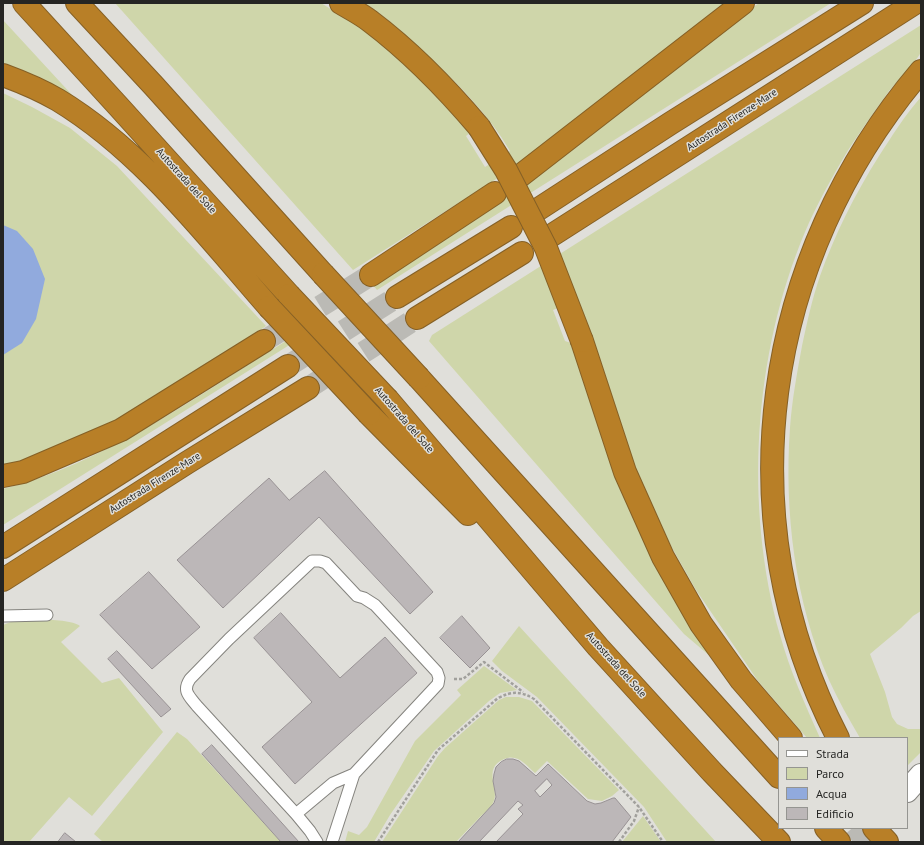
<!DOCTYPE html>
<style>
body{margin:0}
#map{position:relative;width:924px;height:845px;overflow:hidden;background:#e0dfda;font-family:"PT Sans",sans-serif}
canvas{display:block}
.frame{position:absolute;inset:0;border:4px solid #252523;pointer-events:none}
.legend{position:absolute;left:778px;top:737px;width:130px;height:92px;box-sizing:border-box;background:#e0dfda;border:1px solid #959591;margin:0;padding:5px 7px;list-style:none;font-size:12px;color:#252523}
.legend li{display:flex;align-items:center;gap:8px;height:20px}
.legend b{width:20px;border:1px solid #959591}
</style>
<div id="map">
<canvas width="924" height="845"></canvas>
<div class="frame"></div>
<ul class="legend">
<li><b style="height:5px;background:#fff"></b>Strada</li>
<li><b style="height:11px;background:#cfd6aa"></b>Parco</li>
<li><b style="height:11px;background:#91aadd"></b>Acqua</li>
<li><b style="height:11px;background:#bcb7b8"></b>Edificio</li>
</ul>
</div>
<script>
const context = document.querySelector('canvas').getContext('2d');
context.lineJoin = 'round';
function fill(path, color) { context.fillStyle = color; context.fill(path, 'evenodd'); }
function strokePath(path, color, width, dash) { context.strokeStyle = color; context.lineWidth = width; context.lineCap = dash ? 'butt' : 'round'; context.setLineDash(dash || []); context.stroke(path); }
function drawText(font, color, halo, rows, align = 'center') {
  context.font = font + ' "PT Sans",sans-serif'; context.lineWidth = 3; context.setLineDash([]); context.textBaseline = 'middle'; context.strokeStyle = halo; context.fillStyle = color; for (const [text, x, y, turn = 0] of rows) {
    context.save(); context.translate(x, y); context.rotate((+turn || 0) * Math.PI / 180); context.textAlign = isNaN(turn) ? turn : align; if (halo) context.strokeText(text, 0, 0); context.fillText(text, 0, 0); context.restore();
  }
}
fill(new Path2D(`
 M 115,3 L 321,3 L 369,33 L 401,59 L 439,96 L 471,132 L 466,136 L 485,167 L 510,151 C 489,115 459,85 428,56 C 408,37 387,17 364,3 L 727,3 L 512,169 L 353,270 Z
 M 759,3 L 831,3 L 377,290 L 372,284 L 496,203 L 523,184 L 731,23 Z
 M 3,20 L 73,96 L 67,94 L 34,75 L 3,63 Z
 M 921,25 C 921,33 923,46 921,52 C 919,58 895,84 889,91 C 881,102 873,114 865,125 C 858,136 850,146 844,157 C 830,181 816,206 805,232 C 753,355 744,507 780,635 C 790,671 805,704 820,738 L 807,738 L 758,681 L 696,590 L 671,546 L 638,474 L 586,339 L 574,301 L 553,310 L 565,341 L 574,344 L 724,668 L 684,634 L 429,341 L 432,335 Z
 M 3,93 L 32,107 L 70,128 L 117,166 L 266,326 C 184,382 99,438 3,467 Z
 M 921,97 L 921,611 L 913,616 L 901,628 L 870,654 L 885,692 L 892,717 L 897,724 L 908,729 L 921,729 L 921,752 L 907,766 L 907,738 L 860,738 C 849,719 838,700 829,680 C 795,602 784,512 790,428 C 792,400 797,373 802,346 C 807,323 812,299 820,276 C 835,234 855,194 879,156 C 892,136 905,115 921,97 Z
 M 286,341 L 291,344 L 3,525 L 3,489 C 105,463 197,396 286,341 Z
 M 16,620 C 31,620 70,618 80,626 L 61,642 L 102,683 L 119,678 L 163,732 L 92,816 L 69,797 L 29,842 L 3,842 L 3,625 Z
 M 519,626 L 716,842 L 667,842 L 644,807 L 537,697 L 502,671 L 492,661 Z
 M 484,666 L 517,690 L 500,693 L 489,701 L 434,751 L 390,815 L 374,842 L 345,842 L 348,831 L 359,835 L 367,827 L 415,741 L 461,695 L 457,690 Z
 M 506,697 L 519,697 L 532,701 L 619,790 L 612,796 L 602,801 L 588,799 L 547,761 L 535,773 C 526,765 518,753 504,759 C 481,769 501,789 493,803 C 490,809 484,813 480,817 C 472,825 464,834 456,842 L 382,842 L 438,756 L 445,748 L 499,700 Z
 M 177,732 L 187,739 L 281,842 L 103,842 L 94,834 Z
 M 643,816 L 661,842 L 622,842 Z`), '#cfd6aa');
fill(new Path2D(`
 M 3,225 L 17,231 L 33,249 L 45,279 L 36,319 L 22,343 L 3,355 Z`), '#91aadd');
const building = new Path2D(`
 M 325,471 L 433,592 L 410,614 L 319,517 L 223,608 L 177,560 L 269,478 L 289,500 Z
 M 149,572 L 200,627 L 152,669 L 100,615 Z
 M 281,613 L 340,678 L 385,637 L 417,673 L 295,784 L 262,747 L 312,702 L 254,638 Z
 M 462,616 L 490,648 L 470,668 L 440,638 Z
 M 117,651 L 171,709 L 161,717 L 108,659 Z
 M 212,745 L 299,842 L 281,842 L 202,754 Z
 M 507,759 L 513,759 L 519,761 L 536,776 L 548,764 L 587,801 L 595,804 L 601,803 L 613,798 L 615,798 L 631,817 L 612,842 L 496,842 L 523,814 L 518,809 L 523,805 L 518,801 L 479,842 L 458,842 L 494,803 L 496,797 L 493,781 L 494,774 L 496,767 L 501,762 ZM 547,779 L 552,785 L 540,797 L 535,791 Z
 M 65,833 L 76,842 L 58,842 Z`);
fill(building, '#bcb7b8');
strokePath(building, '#989294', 1);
strokePath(new Path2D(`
 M 853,842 L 869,828`), '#bbbab5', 22, [22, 11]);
strokePath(new Path2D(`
 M 264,341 L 371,275
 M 288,366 L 397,297
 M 308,388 L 417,318`), '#bbbab5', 22, [22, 11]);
const service = new Path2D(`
 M 3,616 L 47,615
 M 296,814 L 333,783 L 354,774 L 438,684 L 439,678 L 437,672 L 375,605 L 364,598 L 357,596 L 326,563 L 320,561 L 312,561 L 229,639 L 190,679 C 182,691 189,696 197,706 L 296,814 L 310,831 L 317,842
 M 332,842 L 354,774`);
const minor = new Path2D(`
 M 907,791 L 921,775`);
const motorway = new Path2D(`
 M 24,3 L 119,107 L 289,295
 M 77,3 L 154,86 L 323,274
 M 341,3 C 351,9 361,14 370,21 C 411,52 446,88 479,127
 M 3,75 C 22,82 41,90 58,100 C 142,151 205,234 269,307
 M 520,176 L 743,3
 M 537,210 L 671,123 L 862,3
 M 549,237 L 915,3
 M 371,275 L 495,193
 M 397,297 L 511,227
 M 417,318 L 522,253
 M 582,341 L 625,472 L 663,557 L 701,624 L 741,680 L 791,738
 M 419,378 L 779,777
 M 388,400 L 598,647 L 712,772 L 779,842
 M 369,414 L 468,514
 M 3,476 L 23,472 L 121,430 L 264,341
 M 3,547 L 288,366
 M 3,580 L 188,462 L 308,388
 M 838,738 C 724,518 762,258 921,71
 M 826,828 L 839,842
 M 874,828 L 887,842`);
strokePath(service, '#84837e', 13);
strokePath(minor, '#84837e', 24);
strokePath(motorway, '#856026', 24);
strokePath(new Path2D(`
 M 454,679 L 463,679 L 484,662 L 523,692
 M 378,842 L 438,750 L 498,698 C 512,691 521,691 534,699 L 639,807 L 663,842
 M 619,842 L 634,821 L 639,807`), '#a1a09c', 2.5, [3, 2]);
strokePath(service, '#fff', 11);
strokePath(minor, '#fff', 22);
strokePath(motorway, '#b87f27', 22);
const motorwayBridge = new Path2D(`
 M 479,127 L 506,170 L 546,248 L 582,341
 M 323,274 L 419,378
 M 289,295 L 388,400
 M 269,307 L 369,414`);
strokePath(motorwayBridge, '#856026', 24, []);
strokePath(motorwayBridge, '#b87f27', 22);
drawText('10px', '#252523', '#e0dfda', [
 ["Autostrada Firenze-Mare",732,120,-33],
 ["Autostrada del Sole",186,181,48],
 ["Autostrada del Sole",404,420,49],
 ["Autostrada Firenze-Mare",155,483,-32],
 ["Autostrada del Sole",616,665,48]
]);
</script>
